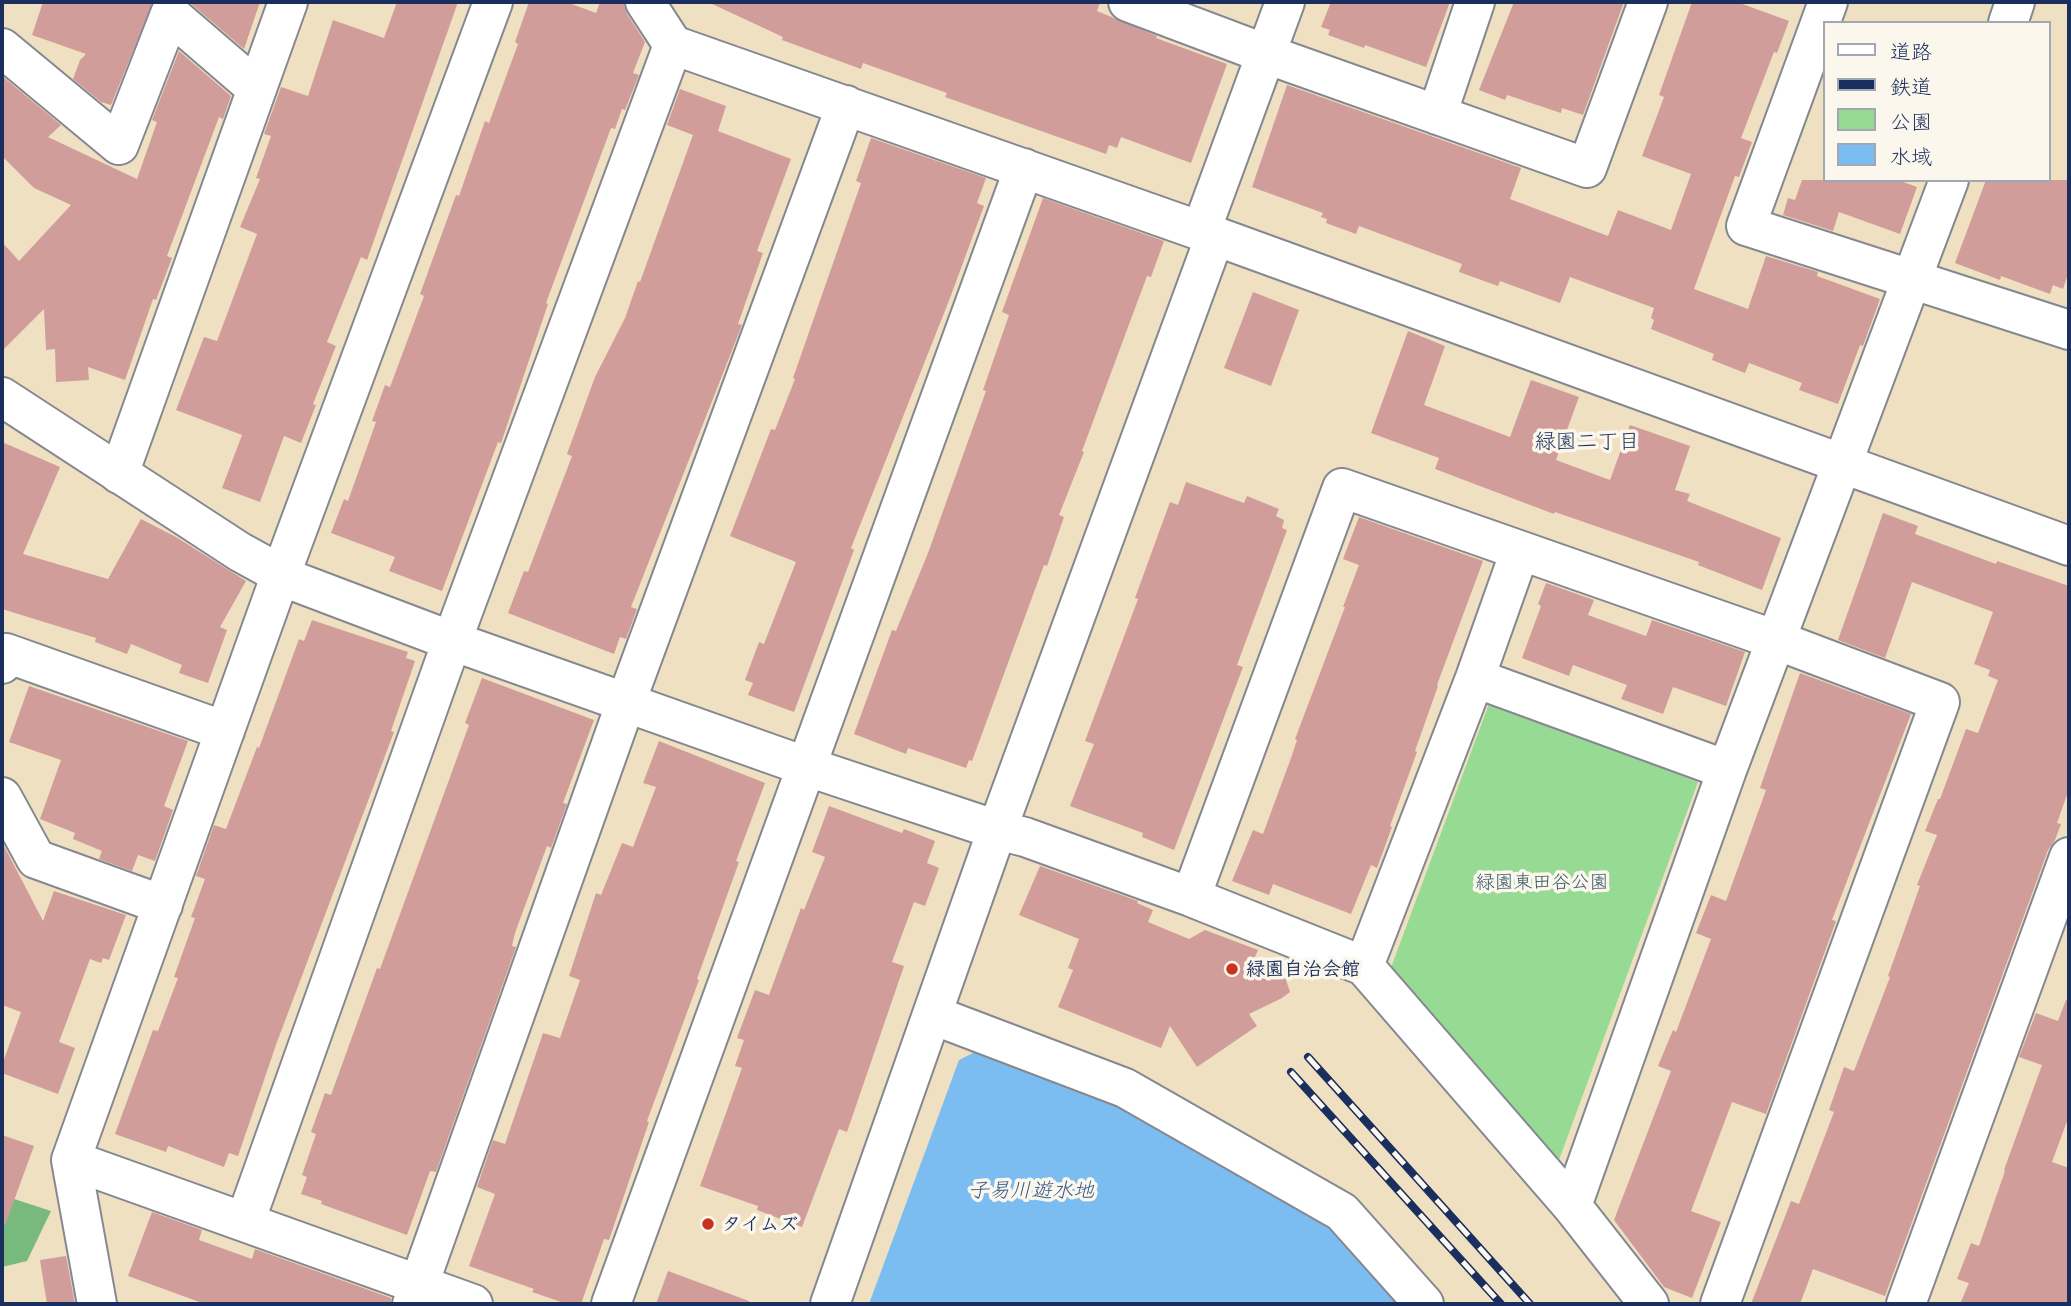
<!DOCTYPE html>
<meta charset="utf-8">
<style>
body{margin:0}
#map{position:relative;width:2071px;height:1306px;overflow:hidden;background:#efe0c1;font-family:Mali,"Klee One",sans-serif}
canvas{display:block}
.frame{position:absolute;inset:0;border:4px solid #1b2f5e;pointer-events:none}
.legend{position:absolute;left:1823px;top:21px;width:228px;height:161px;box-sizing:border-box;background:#fbf7ec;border:2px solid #a1a7b3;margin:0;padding:9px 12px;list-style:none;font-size:21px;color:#1b2f5e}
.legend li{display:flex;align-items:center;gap:14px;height:35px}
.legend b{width:35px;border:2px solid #a1a7b3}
</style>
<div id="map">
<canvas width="2071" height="1306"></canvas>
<div class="frame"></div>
<ul class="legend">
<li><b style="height:9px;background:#fff"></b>道路</li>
<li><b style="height:9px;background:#1b2f5e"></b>鉄道</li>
<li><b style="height:19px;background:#96da93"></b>公園</li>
<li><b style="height:19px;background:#7cbdf1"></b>水域</li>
</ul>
</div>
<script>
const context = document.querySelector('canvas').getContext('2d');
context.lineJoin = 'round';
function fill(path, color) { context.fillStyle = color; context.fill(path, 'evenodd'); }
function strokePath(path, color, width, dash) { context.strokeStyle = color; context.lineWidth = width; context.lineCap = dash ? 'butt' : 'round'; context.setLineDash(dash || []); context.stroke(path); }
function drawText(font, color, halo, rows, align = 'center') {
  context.font = font + ' Mali,"Klee One",sans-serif'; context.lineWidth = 7; context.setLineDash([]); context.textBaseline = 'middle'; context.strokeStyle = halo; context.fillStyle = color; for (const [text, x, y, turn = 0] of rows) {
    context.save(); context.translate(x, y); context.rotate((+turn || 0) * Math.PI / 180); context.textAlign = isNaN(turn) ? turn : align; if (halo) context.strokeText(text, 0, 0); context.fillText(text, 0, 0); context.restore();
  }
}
fill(new Path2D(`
 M 1490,701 L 1698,782 L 1556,1168 L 1386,981 Z`), '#96da93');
fill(new Path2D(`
 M 2,1195 L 51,1211 L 27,1261 L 2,1267 Z`), '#78ba7d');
fill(new Path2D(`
 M 975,1052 L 1123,1105 L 1333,1230 L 1398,1304 L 869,1304 L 959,1060 Z`), '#7cbdf1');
fill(new Path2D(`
 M 43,2 L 153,2 L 111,105 L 101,102 L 73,79 L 80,60 L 86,54 L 32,35 Z
 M 189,2 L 260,2 L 244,49 Z
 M 397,2 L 458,2 L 367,260 L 361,257 L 327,342 L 336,346 L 313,404 L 316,405 L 301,443 L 284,436 L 260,502 L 222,488 L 242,435 L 176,410 L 204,337 L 217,341 L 257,234 L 240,227 L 260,179 L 256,178 L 271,136 L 264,134 L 281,87 L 308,96 L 333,20 L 384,38 Z
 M 529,2 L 566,2 L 596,13 L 600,2 L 623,2 L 627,14 L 645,42 L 633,73 L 639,75 L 625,110 L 622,109 L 615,129 L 611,128 L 546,303 L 548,304 L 501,443 L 498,442 L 442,591 L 389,571 L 395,557 L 331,533 L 344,499 L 348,501 L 376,422 L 372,421 L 385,385 L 390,387 L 424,296 L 420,294 L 456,195 L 459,196 L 485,121 L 489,123 L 518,44 L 515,42 Z
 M 708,2 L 1100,2 L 1097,11 L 1157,36 L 1156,38 L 1227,64 L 1191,163 L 1121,137 L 1117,148 L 1109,145 L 1106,154 L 945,97 L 947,93 L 863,63 L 861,69 L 782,40 L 783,37 Z
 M 1331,2 L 1450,2 L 1426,67 L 1365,45 L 1364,48 L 1328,35 L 1330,30 L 1321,27 Z
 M 1514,2 L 1624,2 L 1583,115 L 1562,108 L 1561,113 L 1507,95 L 1505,100 L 1479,90 Z
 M 1692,2 L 1737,2 L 1789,21 L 1777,53 L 1774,52 L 1741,138 L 1752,142 L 1739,177 L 1735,176 L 1694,289 L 1748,309 L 1766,256 L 1818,272 L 1817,276 L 1880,299 L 1863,346 L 1860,345 L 1838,404 L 1799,390 L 1802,383 L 1749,363 L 1745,373 L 1712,360 L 1714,354 L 1651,329 L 1654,320 L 1651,318 L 1654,308 L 1570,277 L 1560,303 L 1500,281 L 1498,286 L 1459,272 L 1462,264 L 1359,226 L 1356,234 L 1326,223 L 1327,219 L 1321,217 L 1323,213 L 1252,187 L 1287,85 L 1521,168 L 1510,199 L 1608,236 L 1618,210 L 1671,230 L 1691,174 L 1642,156 L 1664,97 L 1659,95 Z
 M 179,51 L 231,96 L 223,119 L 219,117 L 167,256 L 172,258 L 156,300 L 153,299 L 125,380 L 88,367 L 89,380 L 56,382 L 55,349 L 46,350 L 44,309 L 2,351 L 2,242 L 19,261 L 71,205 L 34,188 L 2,156 L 2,76 L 61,125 L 48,137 L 137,179 L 157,122 L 152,120 Z
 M 680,89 L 726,106 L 718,131 L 791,159 L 757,251 L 763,253 L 738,324 L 742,325 L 631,607 L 637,609 L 626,639 L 620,637 L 614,654 L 508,613 L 524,571 L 528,572 L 572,456 L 567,454 L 595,377 L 625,318 L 638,281 L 640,282 L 693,135 L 667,125 Z
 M 871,138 L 986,178 L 977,203 L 984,206 L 950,298 L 851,548 L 854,550 L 794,712 L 748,695 L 753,683 L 745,680 L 759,642 L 764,644 L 796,562 L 730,536 L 771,429 L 775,430 L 795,379 L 793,378 L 861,183 L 856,181 Z
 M 1802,180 L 1898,180 L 1917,187 L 1900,234 L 1839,212 L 1833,231 L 1783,215 L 1788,198 L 1795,200 Z
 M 1986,180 L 2069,180 L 2069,271 L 2063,289 L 2053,285 L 2050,294 L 2001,276 L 2000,280 L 1955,263 Z
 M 1043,198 L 1164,241 L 1151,277 L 1147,276 L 1082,451 L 1084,452 L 1059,515 L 1064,517 L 1047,566 L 1044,565 L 972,761 L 969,760 L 966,768 L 908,748 L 906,754 L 854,734 L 892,630 L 896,631 L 928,553 L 986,391 L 983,390 L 1009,315 L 1002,312 Z
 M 1253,292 L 1299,310 L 1271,386 L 1224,368 Z
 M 1408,331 L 1445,346 L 1424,405 L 1510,437 L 1531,380 L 1579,397 L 1556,460 L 1610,480 L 1630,425 L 1690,446 L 1675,490 L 1690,494 L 1687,501 L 1781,538 L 1762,590 L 1698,565 L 1699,562 L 1555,512 L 1554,514 L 1435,469 L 1439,458 L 1371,433 Z
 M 2,442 L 60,467 L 23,554 L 108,579 L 141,519 L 176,537 L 246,581 L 220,627 L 227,630 L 208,683 L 179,673 L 182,665 L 131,644 L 127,654 L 95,642 L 96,638 L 2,609 Z
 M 1186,482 L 1244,503 L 1247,496 L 1279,509 L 1276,516 L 1284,520 L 1282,528 L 1287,530 L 1237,665 L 1243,667 L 1174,850 L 1142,837 L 1143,833 L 1070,806 L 1094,744 L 1085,741 L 1138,599 L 1135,598 L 1170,502 L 1178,505 Z
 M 1883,513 L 1918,526 L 1915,534 L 1996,564 L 1997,561 L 2069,586 L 2069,789 L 2057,823 L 2061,824 L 2055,840 L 2048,850 L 1885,1296 L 1813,1269 L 1800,1304 L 1751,1304 L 1791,1201 L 1799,1204 L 1834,1112 L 1829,1110 L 1844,1067 L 1854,1071 L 1890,977 L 1888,976 L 1920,886 L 1917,885 L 1937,835 L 1925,831 L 1938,799 L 1940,799 L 1966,729 L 1978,733 L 1998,680 L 1988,676 L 1990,670 L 1974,664 L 1993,612 L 1912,582 L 1885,658 L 1838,640 Z
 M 1359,517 L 1483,561 L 1437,685 L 1438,686 L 1415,751 L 1417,752 L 1390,826 L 1392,827 L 1377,868 L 1371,865 L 1351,914 L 1273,884 L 1269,895 L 1232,881 L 1253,830 L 1263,834 L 1291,758 L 1297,740 L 1295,739 L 1345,607 L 1343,607 L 1359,565 L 1343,559 Z
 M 1546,583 L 1594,600 L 1588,615 L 1646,636 L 1652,620 L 1745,652 L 1726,706 L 1673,687 L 1663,714 L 1621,699 L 1627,685 L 1573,665 L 1569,676 L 1522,658 L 1541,606 L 1538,604 Z
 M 312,620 L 408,652 L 406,658 L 415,661 L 391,731 L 394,732 L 277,1042 L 238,1156 L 229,1153 L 224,1167 L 168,1146 L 166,1152 L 115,1134 L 153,1030 L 158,1031 L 178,978 L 174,977 L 195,918 L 191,917 L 205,879 L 196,876 L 214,825 L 226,829 L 257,747 L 259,748 L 299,639 L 304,641 Z
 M 1800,673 L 1911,714 L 1832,920 L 1836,921 L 1766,1114 L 1732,1102 L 1691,1211 L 1721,1222 L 1692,1298 L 1664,1287 L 1614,1220 L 1671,1071 L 1658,1066 L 1673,1030 L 1676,1032 L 1711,939 L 1696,933 L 1711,895 L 1726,901 L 1766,790 L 1760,788 Z
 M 482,678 L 594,720 L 563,803 L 567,804 L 551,848 L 547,846 L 515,933 L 512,946 L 516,947 L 436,1172 L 430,1171 L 407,1235 L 321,1204 L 322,1201 L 301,1194 L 307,1177 L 302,1175 L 316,1134 L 311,1132 L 325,1093 L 331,1095 L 377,968 L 380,969 L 469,725 L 465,723 Z
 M 29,686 L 188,741 L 164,806 L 173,810 L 155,861 L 138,855 L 132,871 L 99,859 L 102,851 L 73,839 L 75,833 L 40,819 L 61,760 L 9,742 Z
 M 659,741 L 765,783 L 736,861 L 739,862 L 697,979 L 699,980 L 647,1121 L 649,1122 L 609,1240 L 604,1239 L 581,1304 L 567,1304 L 532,1292 L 534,1289 L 469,1266 L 495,1194 L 477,1187 L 493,1140 L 505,1144 L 543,1033 L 560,1038 L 580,980 L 569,976 L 596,893 L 601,895 L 622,843 L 633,847 L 656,787 L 643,783 Z
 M 829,806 L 902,833 L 904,829 L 935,841 L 927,863 L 939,868 L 925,906 L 914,902 L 892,962 L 904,966 L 847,1132 L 839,1129 L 802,1227 L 757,1210 L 758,1206 L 700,1186 L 742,1068 L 735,1066 L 744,1040 L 737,1038 L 755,990 L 769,995 L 801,908 L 804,910 L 825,857 L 812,852 Z
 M 2,842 L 43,921 L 54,891 L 126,915 L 109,960 L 103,958 L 101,963 L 90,959 L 59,1042 L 75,1048 L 58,1094 L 2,1073 L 2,1065 L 21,1012 L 2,1005 Z
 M 1040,866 L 1138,901 L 1137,903 L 1153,910 L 1148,922 L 1189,939 L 1205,930 L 1258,950 L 1254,959 L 1283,971 L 1290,992 L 1282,998 L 1249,1014 L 1257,1026 L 1197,1067 L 1170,1026 L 1161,1048 L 1058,1007 L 1073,970 L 1068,968 L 1079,939 L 1019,915 Z
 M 2066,1000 L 2069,1000 L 2069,1116 L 2052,1162 L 2069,1168 L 2069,1304 L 1960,1304 L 1969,1283 L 1957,1279 L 1971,1243 L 1979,1246 L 2005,1171 L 2004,1170 L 2042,1065 L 2019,1057 L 2036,1013 L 2058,1021 Z
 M 2,1135 L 34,1146 L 5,1225 L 2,1224 Z
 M 152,1212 L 202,1230 L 199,1240 L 252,1259 L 255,1249 L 391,1298 L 391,1304 L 205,1304 L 128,1276 Z
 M 66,1256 L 75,1304 L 47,1304 L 40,1260 Z
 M 668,1271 L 749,1301 L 748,1304 L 656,1304 Z`), '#d19d9a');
const minor = new Path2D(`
 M 645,2 L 673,45 L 1215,236
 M 1128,2 L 1266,54 L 1587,168 L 1648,2
 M 1828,2 L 1746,226 L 2069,330
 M 2008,23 L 2015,2
 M 2,48 L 119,145 L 170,14 L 257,89
 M 1437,115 L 1475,2
 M 1201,231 L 1285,2
 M 119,474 L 288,2
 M 2,664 L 6,653 L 225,731
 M 1475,678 L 1727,770
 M 2,797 L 36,859 L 163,905
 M 997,830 L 1025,837 L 1191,897 L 1364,966 L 1572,1206 L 1649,1304
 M 1191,897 L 1342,488 L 1776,640 L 1940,702 L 1720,1304
 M 1364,966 L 1475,678 L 1520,551
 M 933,1015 L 1125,1088 L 1342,1212 L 1424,1304
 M 71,1160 L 473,1304
 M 1572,1206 L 1727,770 L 1949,180
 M 245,1222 L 452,641 L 673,45
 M 97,1304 L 71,1160 L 281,574 L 493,2
 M 412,1304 L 626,702 L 846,105
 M 611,1304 L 1024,168
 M 1906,1304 L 2069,857`);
const tertiary = new Path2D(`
 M 2,397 L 240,552 L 291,580 L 452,641 L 805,766 L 997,830
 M 830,1304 L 997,830 L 1215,236 L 2069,546`);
strokePath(minor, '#858890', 42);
strokePath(tertiary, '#858890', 42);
strokePath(minor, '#fff', 38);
strokePath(tertiary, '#fff', 38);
const rail = new Path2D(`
 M 1308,1057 L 1530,1304
 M 1291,1072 L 1501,1304`);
strokePath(rail, '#1b2f5e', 8);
strokePath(rail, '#fbf7ec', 5, [16]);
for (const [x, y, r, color] of [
 [1232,969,7,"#c8321e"],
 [708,1224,7,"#c8321e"]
]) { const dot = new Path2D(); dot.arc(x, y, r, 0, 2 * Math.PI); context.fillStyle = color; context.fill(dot); strokePath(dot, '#fbf7ec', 2.5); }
drawText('19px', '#3a5a6b', '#fbf7ec', [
 ["緑園東田谷公園",1542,882]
]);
drawText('bold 19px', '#1b2f5e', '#fbf7ec', [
 ["緑園自治会館",1246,969],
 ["タイムズ",722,1224]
], 'left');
drawText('21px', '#1b2f5e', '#fbf7ec', [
 ["緑園二丁目",1587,442]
]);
drawText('italic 21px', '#385a8a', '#fbf7ec', [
 ["子易川遊水地",1031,1191]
]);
</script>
